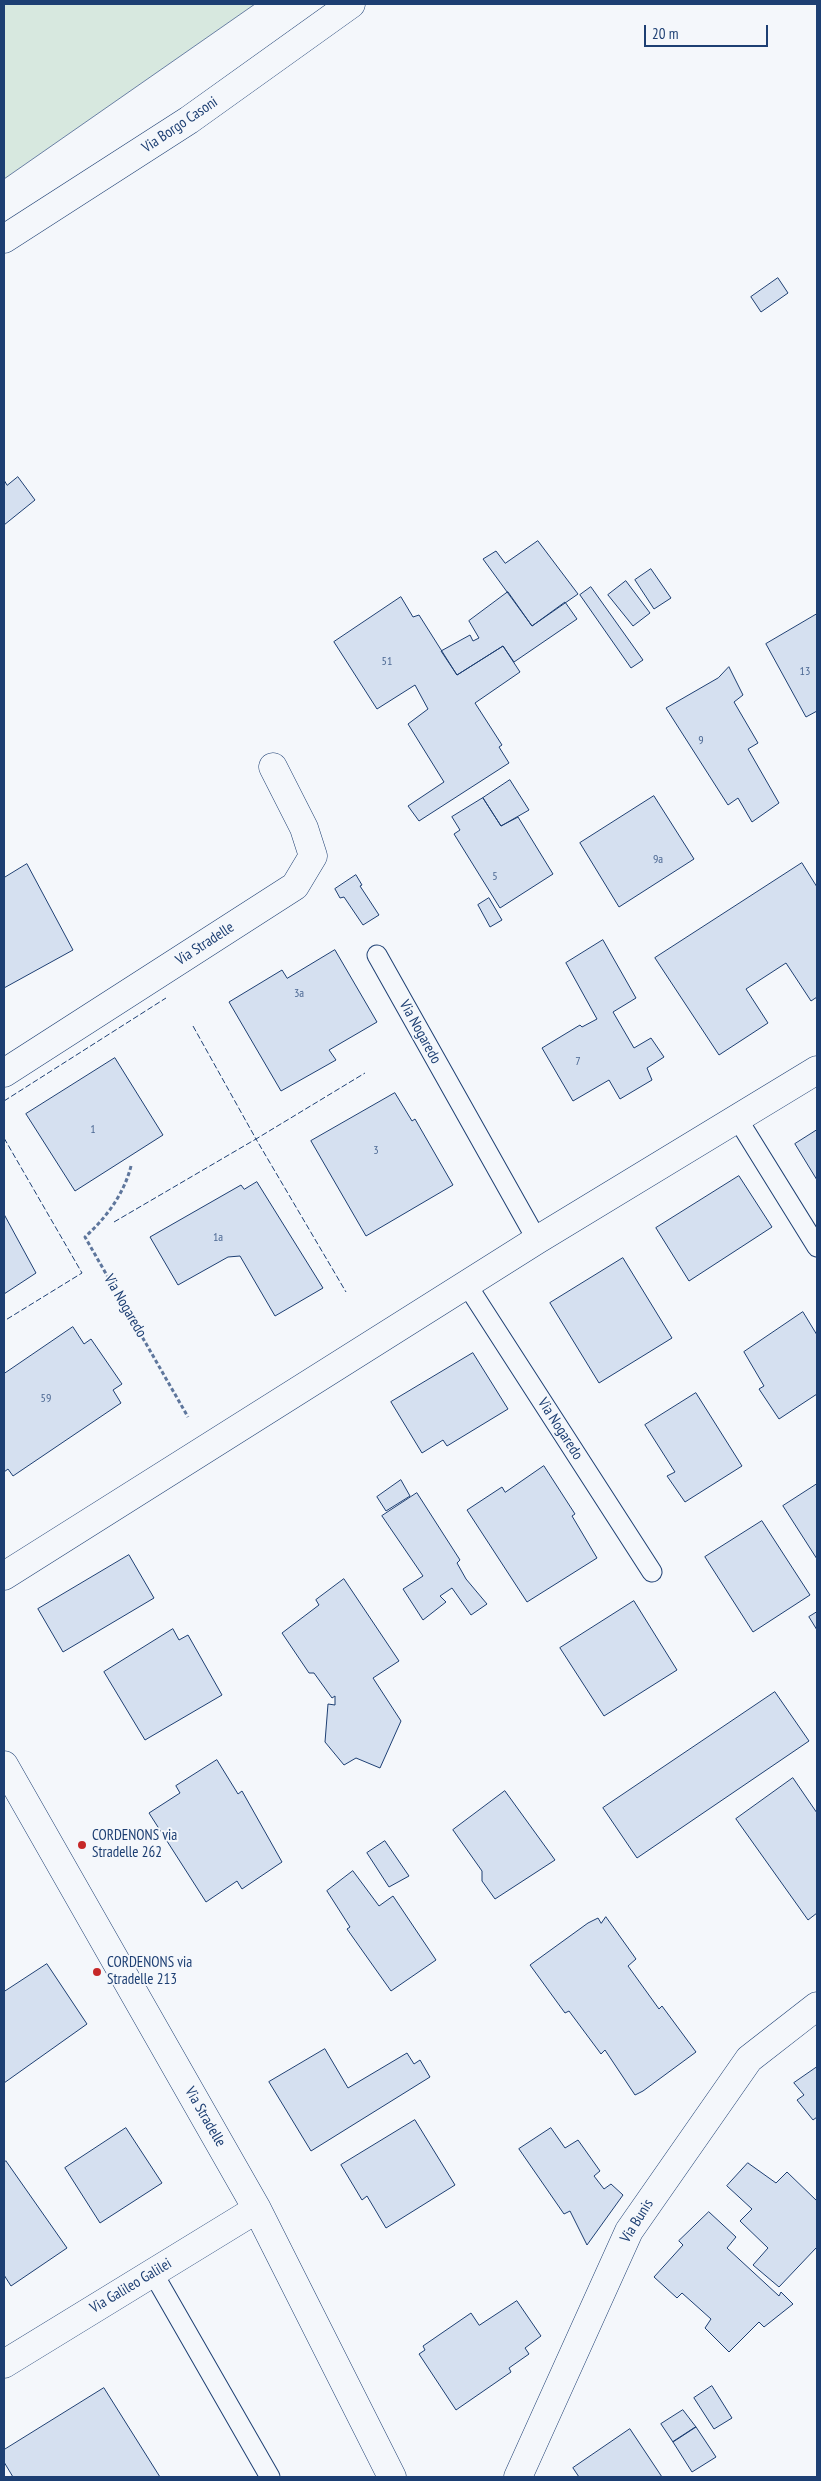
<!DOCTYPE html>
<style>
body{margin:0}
#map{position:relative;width:821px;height:2481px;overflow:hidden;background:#f4f7fb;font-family:"PT Sans Narrow",sans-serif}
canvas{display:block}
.frame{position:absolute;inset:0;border:5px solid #1d3f73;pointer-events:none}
.scale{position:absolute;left:644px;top:25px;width:124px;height:22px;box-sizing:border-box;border:2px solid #1d3f73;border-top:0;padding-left:6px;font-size:15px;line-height:18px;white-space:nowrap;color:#1d3f73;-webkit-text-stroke:4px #f4f7fb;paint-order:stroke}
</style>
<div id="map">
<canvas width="821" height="2481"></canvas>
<div class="frame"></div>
<div class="scale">20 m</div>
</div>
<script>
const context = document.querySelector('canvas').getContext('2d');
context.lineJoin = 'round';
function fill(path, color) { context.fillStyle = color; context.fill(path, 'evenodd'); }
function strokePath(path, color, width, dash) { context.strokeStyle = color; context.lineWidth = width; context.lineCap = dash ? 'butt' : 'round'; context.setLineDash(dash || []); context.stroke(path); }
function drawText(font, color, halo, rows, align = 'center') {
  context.font = font + ' "PT Sans Narrow",sans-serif'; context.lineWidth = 4; context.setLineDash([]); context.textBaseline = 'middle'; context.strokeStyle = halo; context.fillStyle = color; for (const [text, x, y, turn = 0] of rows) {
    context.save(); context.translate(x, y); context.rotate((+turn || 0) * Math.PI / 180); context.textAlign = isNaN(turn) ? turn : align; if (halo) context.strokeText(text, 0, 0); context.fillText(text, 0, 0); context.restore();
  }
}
const green = new Path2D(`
 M 4,4 L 255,4 L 4,179 Z`);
fill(green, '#d7e8df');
strokePath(green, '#687fa3', 1);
const building = new Path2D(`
 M 778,278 L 788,293 L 761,312 L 751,297 Z
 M 18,477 L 35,500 L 4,525 L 4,480 L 7,485 Z
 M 538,541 L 578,594 L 532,626 L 483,559 L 496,551 L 505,563 Z
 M 651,569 L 671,598 L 654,609 L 635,580 Z
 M 626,581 L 650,613 L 633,626 L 608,595 Z
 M 591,587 L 643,660 L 631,668 L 580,595 Z
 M 508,592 L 532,626 L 565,602 L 577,619 L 514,662 L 503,646 L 457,675 L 441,651 L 470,635 L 473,641 L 479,638 L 469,621 Z
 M 401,597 L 413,617 L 419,615 L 457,675 L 503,646 L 520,672 L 475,703 L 502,745 L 499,747 L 509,763 L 419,821 L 408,806 L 444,782 L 408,724 L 428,709 L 415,685 L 377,709 L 334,642 Z
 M 817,614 L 817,711 L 806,717 L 766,644 Z
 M 729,667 L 743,695 L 734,702 L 758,743 L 748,749 L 779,803 L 752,822 L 738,798 L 728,805 L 666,708 L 718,678 Z
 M 510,780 L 529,810 L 501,826 L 483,798 Z
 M 654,796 L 694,859 L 619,907 L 580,843 Z
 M 483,798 L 501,826 L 518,817 L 553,874 L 500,908 L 454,834 L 460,830 L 452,817 Z
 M 802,863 L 817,887 L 817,997 L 811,1001 L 786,963 L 746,989 L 768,1023 L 719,1055 L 655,958 Z
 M 27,864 L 73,950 L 4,988 L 4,878 Z
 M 356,875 L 362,885 L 360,886 L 379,915 L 363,925 L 344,897 L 340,898 L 335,889 Z
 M 489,898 L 502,920 L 490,927 L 478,905 Z
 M 603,940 L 636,998 L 613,1012 L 634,1048 L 651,1038 L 664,1057 L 647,1068 L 652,1080 L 620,1099 L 609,1080 L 573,1101 L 542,1048 L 580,1025 L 582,1027 L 597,1019 L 566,963 Z
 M 335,950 L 377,1022 L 329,1050 L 336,1060 L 281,1091 L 229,1002 L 282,970 L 287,978 Z
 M 115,1058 L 163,1135 L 75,1191 L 26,1114 Z
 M 395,1093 L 412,1121 L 415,1119 L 453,1185 L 366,1236 L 311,1141 Z
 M 817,1130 L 817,1180 L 795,1144 Z
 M 739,1176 L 772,1227 L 689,1281 L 656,1228 Z
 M 257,1182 L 323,1288 L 275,1316 L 240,1256 L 228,1257 L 178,1285 L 150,1237 L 241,1185 L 244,1189 Z
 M 5,1216 L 36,1273 L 4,1294 L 4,1217 Z
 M 623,1258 L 672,1338 L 599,1383 L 550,1303 Z
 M 803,1312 L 817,1335 L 817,1394 L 779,1419 L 759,1389 L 764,1386 L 744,1352 Z
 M 73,1327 L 84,1344 L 91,1339 L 122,1384 L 113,1390 L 121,1403 L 13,1476 L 8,1469 L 4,1472 L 4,1374 Z
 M 473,1353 L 508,1409 L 447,1446 L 443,1440 L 422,1453 L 391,1402 Z
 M 696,1393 L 742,1466 L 685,1502 L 667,1476 L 675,1472 L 645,1425 Z
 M 544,1466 L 575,1514 L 572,1516 L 597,1558 L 527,1602 L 467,1510 L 502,1487 L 505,1492 Z
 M 401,1480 L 410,1496 L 386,1511 L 377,1497 Z
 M 817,1484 L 817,1559 L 783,1506 Z
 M 417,1493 L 460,1560 L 457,1563 L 466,1579 L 487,1604 L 471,1615 L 452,1588 L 440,1596 L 446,1602 L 423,1620 L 403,1589 L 423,1576 L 382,1516 Z
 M 762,1521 L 810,1595 L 753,1632 L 705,1557 Z
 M 129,1555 L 154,1598 L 63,1652 L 38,1609 Z
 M 344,1579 L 399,1661 L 373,1678 L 401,1721 L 380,1768 L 356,1758 L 344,1765 L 325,1742 L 328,1704 L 335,1705 L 335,1696 L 332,1698 L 314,1673 L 309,1673 L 282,1633 L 319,1605 L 316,1600 Z
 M 634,1601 L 677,1670 L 604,1716 L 560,1648 Z
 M 817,1612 L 817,1630 L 809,1617 Z
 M 173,1629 L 179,1640 L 188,1635 L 222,1695 L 145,1740 L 104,1672 Z
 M 775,1692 L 809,1741 L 637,1858 L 603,1808 Z
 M 217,1760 L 238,1794 L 242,1791 L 282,1862 L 242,1889 L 237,1881 L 206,1902 L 149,1813 L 180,1793 L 176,1786 Z
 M 793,1778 L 817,1813 L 817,1913 L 808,1920 L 736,1819 Z
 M 505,1791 L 555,1860 L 495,1899 L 482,1881 L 482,1871 L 453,1830 Z
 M 385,1841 L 409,1876 L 389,1887 L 367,1853 Z
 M 353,1871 L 379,1906 L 393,1896 L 436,1960 L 391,1991 L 347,1929 L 350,1927 L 327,1891 Z
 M 606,1917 L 636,1959 L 628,1966 L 659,2009 L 662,2006 L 696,2052 L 643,2091 L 635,2095 L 605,2050 L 601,2054 L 569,2011 L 565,2013 L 530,1965 L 588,1923 L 598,1918 L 601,1923 Z
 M 47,1964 L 87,2024 L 4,2083 L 4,1992 Z
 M 325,2049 L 348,2088 L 407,2053 L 414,2064 L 420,2060 L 430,2077 L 311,2151 L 269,2082 Z
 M 817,2067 L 817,2117 L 813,2120 L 797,2100 L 804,2095 L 794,2083 Z
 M 415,2120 L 455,2185 L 386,2228 L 367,2196 L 362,2200 L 341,2165 Z
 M 126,2128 L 162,2183 L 100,2223 L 65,2168 Z
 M 551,2128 L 565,2148 L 578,2140 L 600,2171 L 594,2176 L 604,2189 L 611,2184 L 623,2195 L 587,2245 L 570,2211 L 564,2214 L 519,2149 Z
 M 6,2161 L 67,2248 L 11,2286 L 4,2275 L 4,2163 Z
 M 748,2163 L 776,2183 L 787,2172 L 817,2201 L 817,2250 L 816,2248 L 779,2287 L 753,2265 L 768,2248 L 740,2221 L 752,2209 L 727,2186 Z
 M 709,2212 L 736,2237 L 727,2248 L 779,2296 L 781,2292 L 793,2304 L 764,2327 L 759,2322 L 729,2352 L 705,2328 L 711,2319 L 682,2293 L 677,2298 L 654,2277 L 683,2245 L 679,2241 Z
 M 517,2301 L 541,2336 L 525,2348 L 529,2354 L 509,2368 L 511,2372 L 456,2410 L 419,2354 L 425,2350 L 423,2346 L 471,2313 L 479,2325 Z
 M 712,2386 L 732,2418 L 714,2429 L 694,2398 Z
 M 104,2388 L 160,2477 L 13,2477 L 4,2462 L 4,2450 Z
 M 683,2410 L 696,2427 L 673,2442 L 661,2424 Z
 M 696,2427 L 716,2457 L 692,2472 L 673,2442 Z
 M 630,2429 L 662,2477 L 579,2477 L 573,2468 Z`);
fill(building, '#d5e0f0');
strokePath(building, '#1d3f73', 1);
const lane = new Path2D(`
 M 377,955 L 537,1240
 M 737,1118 L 817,1247
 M 467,1285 L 652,1572
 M 153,2273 L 270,2477`);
const street = new Path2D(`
 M 4,239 L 189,120 L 351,4
 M 4,1073 L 295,886 L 313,856 L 304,828 L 273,767
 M 4,1576 L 537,1240 L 817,1070
 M 4,1765 L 257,2209 L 392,2477
 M 4,2364 L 257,2209
 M 518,2477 L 629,2231 L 749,2059 L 817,2006`);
strokePath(lane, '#1d3f73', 21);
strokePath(street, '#1d3f73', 29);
strokePath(new Path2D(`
 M 131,1166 C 124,1194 106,1218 85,1237 L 188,1417`), '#5e769c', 3, [4, 2.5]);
strokePath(lane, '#f4f7fb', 19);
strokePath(street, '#f4f7fb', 28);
strokePath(new Path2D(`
 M 193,1026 L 256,1139 L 365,1073
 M 4,1101 L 166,998
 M 4,1138 L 82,1273 L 4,1321
 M 114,1222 L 256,1139 L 346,1292`), '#1d3f73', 1, [6, 2.5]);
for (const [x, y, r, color] of [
 [82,1845,5,"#c62828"],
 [97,1972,5,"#c62828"]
]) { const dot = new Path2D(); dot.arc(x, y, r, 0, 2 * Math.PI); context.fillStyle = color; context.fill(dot); strokePath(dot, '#f4f7fb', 2); }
drawText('12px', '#4b6792', null, [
 ["51",387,662],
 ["13",805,672],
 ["9",701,741],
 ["9a",658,860],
 ["5",495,877],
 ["3a",299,994],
 ["7",578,1062],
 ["1",93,1130],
 ["3",376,1151],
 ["1a",218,1238],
 ["59",46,1399]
]);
drawText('15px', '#1d3f73', '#f4f7fb', [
 ["Via Borgo Casoni",180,125,-34],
 ["Via Stradelle",205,944,-33],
 ["Via Nogaredo",420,1032,61],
 ["Via Nogaredo",125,1306,60],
 ["Via Nogaredo",560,1429,57],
 ["Via Stradelle",205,2117,60],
 ["Via Bunis",637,2221,-58],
 ["Via Galileo Galilei",131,2286,-31]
]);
drawText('15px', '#1d3f73', '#f4f7fb', [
 ["CORDENONS via",92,1836],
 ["Stradelle 262",92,1853],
 ["CORDENONS via",107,1963],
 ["Stradelle 213",107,1980]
], 'left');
</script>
